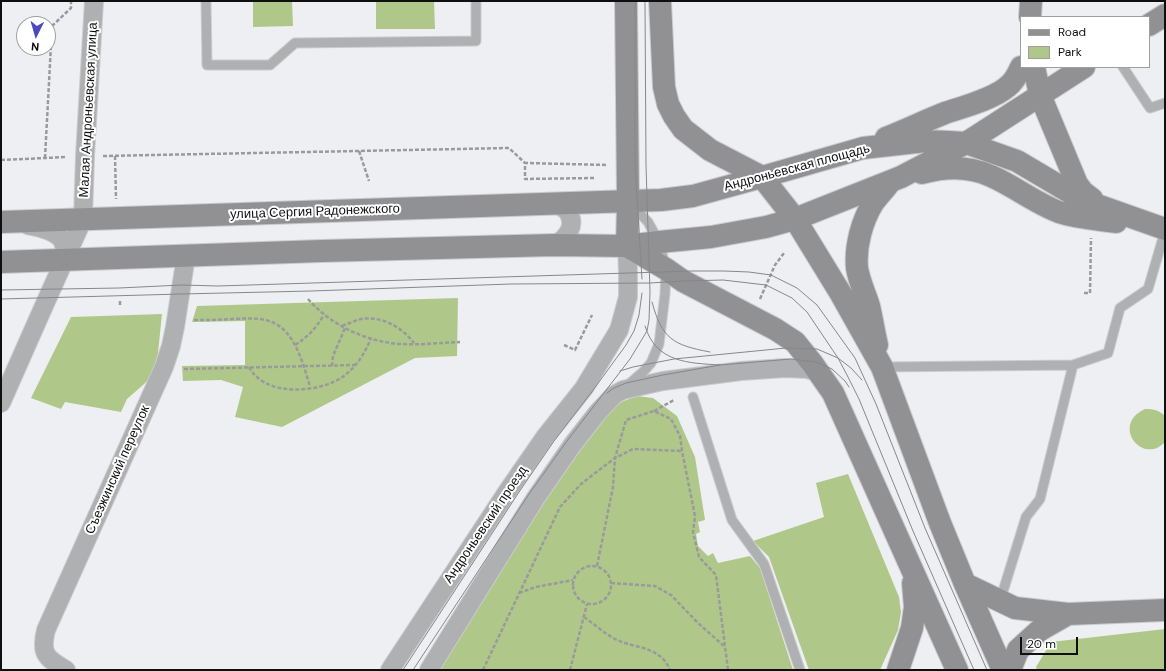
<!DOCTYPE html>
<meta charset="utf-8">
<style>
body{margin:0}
#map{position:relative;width:1166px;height:671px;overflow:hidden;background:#eeeff2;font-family:"DM Sans",sans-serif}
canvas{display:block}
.frame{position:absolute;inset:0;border:2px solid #0f0f10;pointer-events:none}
.legend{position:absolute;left:1020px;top:16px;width:130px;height:52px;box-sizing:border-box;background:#fff;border:1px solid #9f9f9f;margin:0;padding:5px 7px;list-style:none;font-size:12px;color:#0f0f10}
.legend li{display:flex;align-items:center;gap:8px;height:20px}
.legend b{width:20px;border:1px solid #9f9f9f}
.north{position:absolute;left:16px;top:16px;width:40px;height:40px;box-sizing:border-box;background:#fff;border:1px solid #9f9f9f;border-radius:50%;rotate:185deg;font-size:11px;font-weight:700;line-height:16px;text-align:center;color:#0f0f10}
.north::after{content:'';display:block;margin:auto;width:14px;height:18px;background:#4b49bf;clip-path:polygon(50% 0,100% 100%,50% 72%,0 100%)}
.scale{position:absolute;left:1020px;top:637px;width:58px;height:18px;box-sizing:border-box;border:2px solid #0f0f10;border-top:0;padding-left:5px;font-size:12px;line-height:14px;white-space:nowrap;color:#0f0f10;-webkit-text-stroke:3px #fff;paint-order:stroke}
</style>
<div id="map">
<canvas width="1166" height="671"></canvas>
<div class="frame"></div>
<ul class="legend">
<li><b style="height:5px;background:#919193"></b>Road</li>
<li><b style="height:11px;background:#afc889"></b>Park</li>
</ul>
<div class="north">N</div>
<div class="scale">20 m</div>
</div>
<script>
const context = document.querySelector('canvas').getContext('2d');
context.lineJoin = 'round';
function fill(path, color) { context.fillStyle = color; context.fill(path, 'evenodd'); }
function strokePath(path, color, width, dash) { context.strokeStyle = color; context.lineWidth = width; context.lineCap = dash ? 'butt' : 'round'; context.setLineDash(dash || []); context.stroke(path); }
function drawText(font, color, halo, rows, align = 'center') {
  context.font = font + ' "DM Sans",sans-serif'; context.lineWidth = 4; context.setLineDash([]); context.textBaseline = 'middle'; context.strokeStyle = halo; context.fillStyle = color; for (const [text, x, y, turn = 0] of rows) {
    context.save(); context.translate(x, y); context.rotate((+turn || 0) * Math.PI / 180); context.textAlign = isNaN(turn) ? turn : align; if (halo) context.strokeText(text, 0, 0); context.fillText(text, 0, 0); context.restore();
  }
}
fill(new Path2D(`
 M 253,1 L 292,1 L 293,26 L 253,27 Z
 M 376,1 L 434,1 L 435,29 L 376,29 Z
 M 458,298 L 457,356 L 415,358 L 282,427 L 235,417 L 243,387 L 221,380 L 183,381 L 182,366 L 245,365 L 245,321 L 192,322 L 197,306 Z
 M 162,314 L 156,372 L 143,385 L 127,399 L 121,412 L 65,402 L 61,409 L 31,398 L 71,317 Z
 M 637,396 L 653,398 L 677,416 L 695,457 L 705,520 L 698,522 L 700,532 L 696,534 L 698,546 L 708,556 L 713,553 L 718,563 L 750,556 L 760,568 L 793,670 L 440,670 L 529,521 L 609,410 L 621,402 Z
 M 1145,409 C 1154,409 1159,410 1165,416 L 1165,442 C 1143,466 1110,425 1145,409 Z
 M 848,474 L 899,597 L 901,612 L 898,630 L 880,670 L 809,670 L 769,557 L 753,541 L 824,517 L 816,483 Z
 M 1165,629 L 1165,670 L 1037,670 L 1036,667 L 1051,642 Z`), '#afc889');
const lane = new Path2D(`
 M 206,1 L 207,65 L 270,65 L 295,43 L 476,41 L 476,1
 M 1123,67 L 1150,108 L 1165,103
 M 882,367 L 1073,365
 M 628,385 L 643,372 L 651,363 L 659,344 L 665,294 L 666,269 L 659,242 L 648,222 L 631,204
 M 693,397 L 732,520 L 764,564 L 800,670
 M 1000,601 L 1026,517 L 1040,499 L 1073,365 L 1108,353 L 1120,308 L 1148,289 L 1165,231`);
const street = new Path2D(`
 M 552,204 C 557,205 563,207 567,211 C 578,225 566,239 554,245
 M 27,225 C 38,227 55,230 62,240 C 65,245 65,254 65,259
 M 1,403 L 43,308 L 83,219 L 85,156 L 94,1
 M 66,670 C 46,658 40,654 46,630 L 164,367 L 171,346 L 175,327 L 186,256
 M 390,670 L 509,489 L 545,437 L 584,388 L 619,330 L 628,297 L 628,273 L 627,246
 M 429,670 L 535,499 L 573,444 L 598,412 L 614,395 L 623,390 L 663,381 L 741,371 L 785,368 L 807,369 L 818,372`);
const secondary = new Path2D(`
 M 626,1 L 628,202 L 627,246
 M 660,1 L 664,87 L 668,104 L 674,116 L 683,129 L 710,150 L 762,177 L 795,219 L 841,294 L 882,367 L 940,523 L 965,584 L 1003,670
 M 1030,17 L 1031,1
 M 1149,25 L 1165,15
 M 1034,67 L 1040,95 L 1077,184 L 1083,192 L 1092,199
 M 886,138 C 906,130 925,121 945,113 C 963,107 993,99 1007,87 C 1014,82 1018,74 1021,67
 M 922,173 C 944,167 969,166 991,176 C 1014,186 1035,203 1059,212 C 1077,218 1097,219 1116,222
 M 1,222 L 661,200 L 693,196 L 762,177 L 863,148 L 926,141 L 949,142 L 966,143 L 1017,161 L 1083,200 L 1165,229
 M 627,246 L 666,269 L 683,281 L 775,329 L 795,342 L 812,363 L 833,393 L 957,670
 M 1,262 L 321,251 L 554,245 L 627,246 L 659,242 L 711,237 L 766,227 L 795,219 L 901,177 L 966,143 L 1084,67
 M 877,345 C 874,332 872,319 869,306 C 865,293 859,281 857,268 C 855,246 862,221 873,203 C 878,196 885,189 890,182
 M 965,584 L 1015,608 L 1068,614 L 1165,610
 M 898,670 L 912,628 L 915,607 L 913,583
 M 1010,670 L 1018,650 L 1040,630 L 1068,614`);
strokePath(lane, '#cacbce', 11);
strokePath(street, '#cacbce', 20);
strokePath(secondary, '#cacbce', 24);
strokePath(new Path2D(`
 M 359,151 L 369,181
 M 103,156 L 509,148 L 525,163
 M 115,156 L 116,199
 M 45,158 L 52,26 L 71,8 L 71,1
 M 1,160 L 67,157
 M 594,178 L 525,179 L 525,163 L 608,165
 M 1084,293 L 1090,293 L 1091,238
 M 308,299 C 329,323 359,338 390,343 C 413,346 437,343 460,342
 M 760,299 L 775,265 L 784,253
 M 120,301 L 120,305
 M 194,320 C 207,320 219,320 232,319 C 257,318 277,316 292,340 C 301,354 305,371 310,386
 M 342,326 C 347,324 352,322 357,320 C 379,314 401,326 414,343
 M 295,345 C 309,336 315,329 324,315
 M 564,345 L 575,350 L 592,315
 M 332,366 L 333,356 L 345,328
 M 249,367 C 265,398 321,393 344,376 C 357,366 365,353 371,338
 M 184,369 L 355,365
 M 654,411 L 674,400
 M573 585a19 19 0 1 1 38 0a19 19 0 1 1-38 0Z
 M 597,566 L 613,487 L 615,458 L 626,420 L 654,411 L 671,419 L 680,436 L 682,451 L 695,516 L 693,532 L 699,557 L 716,575 L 728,670
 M 611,583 L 655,586 L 671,595 L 698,623 L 725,647
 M 519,593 L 536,587 L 573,580
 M 584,617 C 594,624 604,633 615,639 C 634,649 660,645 670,670
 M 483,670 L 560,507 L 581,484 L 603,467 L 615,458 L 633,449 L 682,451
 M 570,670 L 587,604`), '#999a9c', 2.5, [4, 2]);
strokePath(lane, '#afb0b1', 9);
strokePath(street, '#afb0b1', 18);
strokePath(secondary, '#919193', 22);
strokePath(new Path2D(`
 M 635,1 L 635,164 L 642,279
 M 1,290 L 119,288 L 182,285 L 218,286 L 692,271 L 724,271 L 749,272 L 771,275 L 797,288 L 817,305 L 855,358 L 876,404 L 925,528 L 987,670
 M 1,299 L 181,294 L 311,291 L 511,284 L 650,283 L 683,281 L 723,280 L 766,285 L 792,298 L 807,312 L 838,358 L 847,375 L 859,399 L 913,531 L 974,670
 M 652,302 C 662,339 673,345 710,352
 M 645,326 C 656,363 689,363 720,365
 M 620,371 L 633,367 L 674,359 L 786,348 L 817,349 L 838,358 L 851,368 L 862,380
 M 607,393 L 614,388 L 626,383 L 663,375 L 720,365 L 791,359 L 816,362 L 832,369 L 845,381 L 849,387
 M 403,670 L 521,489 L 554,441 L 591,393 L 626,345 L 634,331 L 639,315 L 642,293
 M 413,670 L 529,494 L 567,441 L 630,359 L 647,331 L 649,320 L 650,292 L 646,165 L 645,1`), '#868789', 1);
drawText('13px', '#0f0f10', '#fff', [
 ["Малая Андроньевская улица",89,110,-87],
 ["Андроньевская площадь",797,168,-15],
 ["улица Сергия Радонежского",315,212,-2],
 ["Съезжинский переулок",118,470,-66],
 ["Андроньевский проезд",486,525,-56]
]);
</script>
